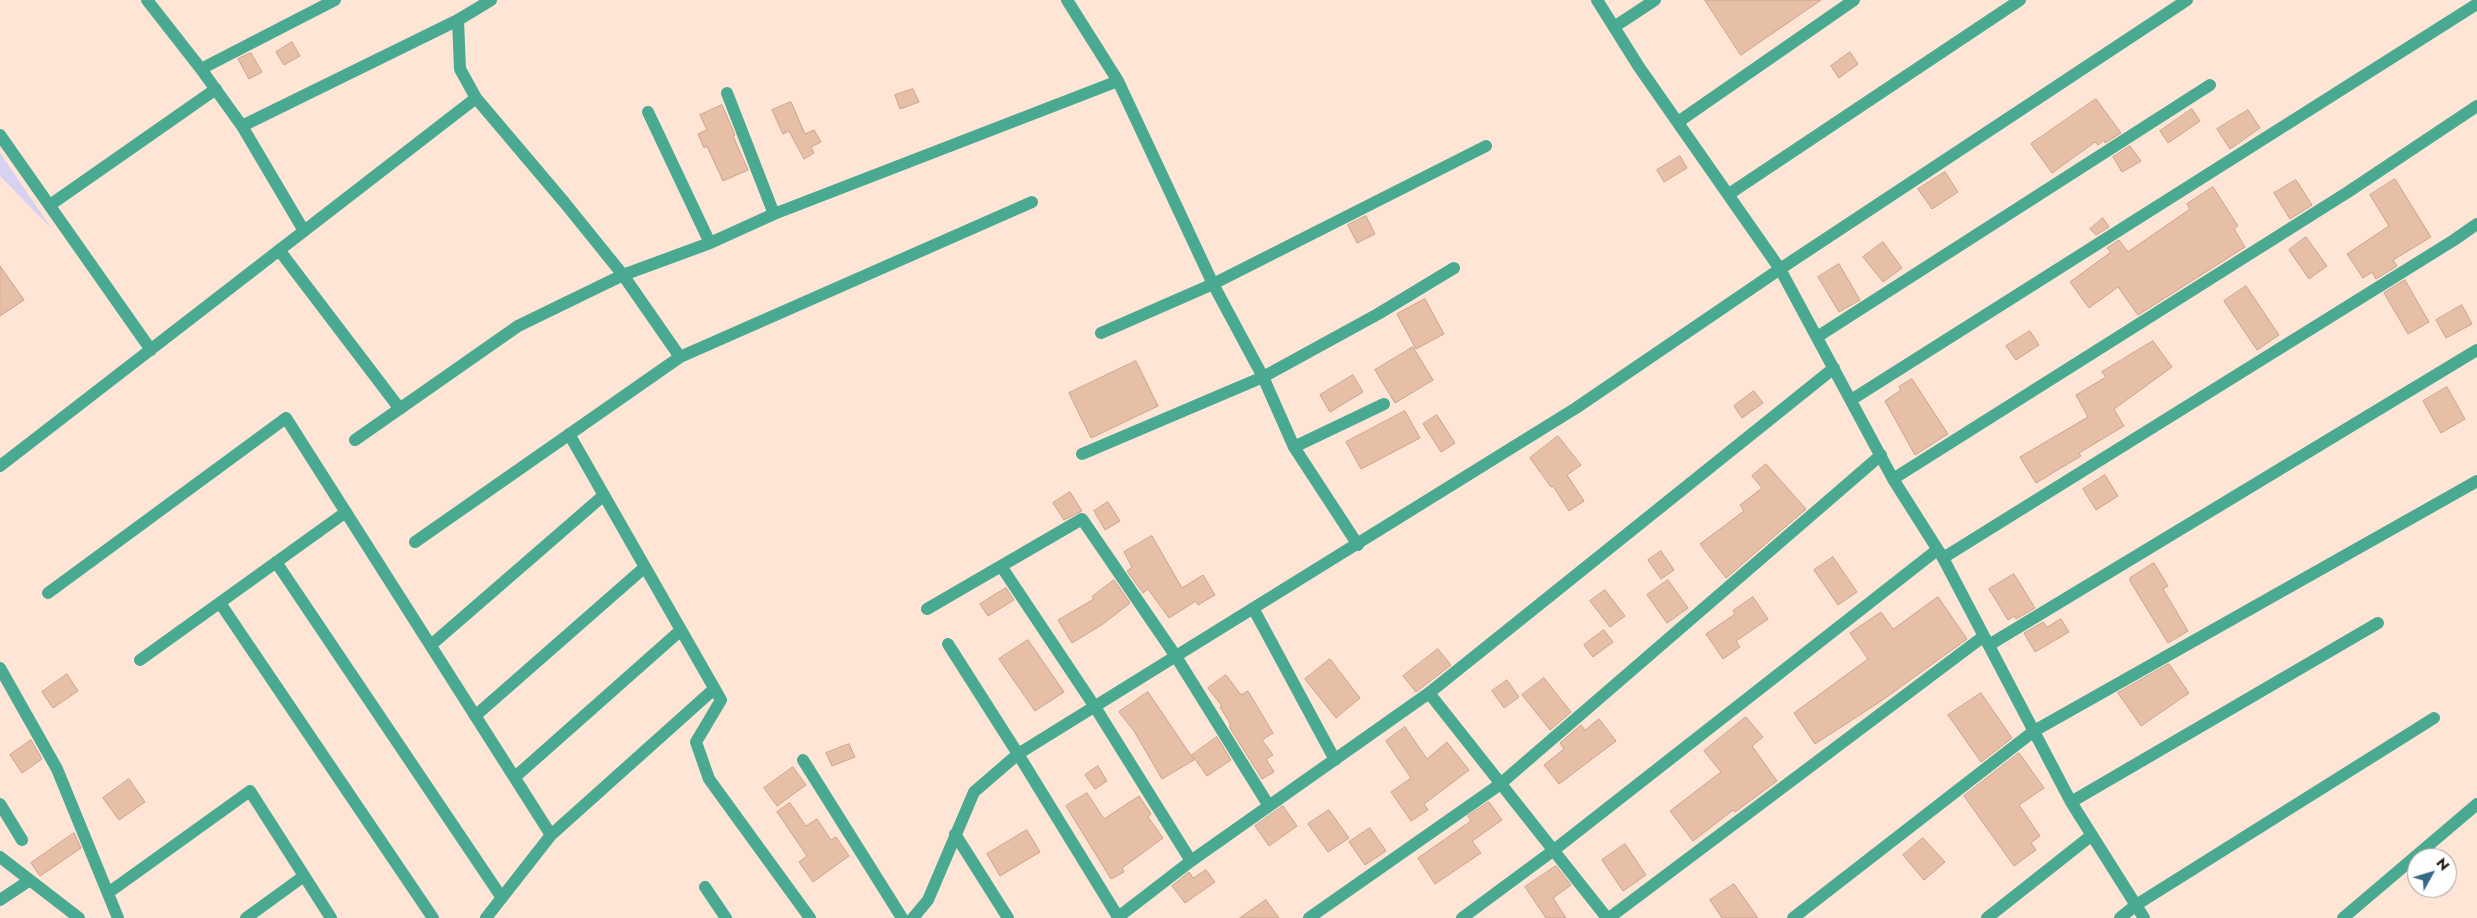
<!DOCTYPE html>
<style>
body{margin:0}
#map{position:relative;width:2477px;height:918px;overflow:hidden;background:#fee5d6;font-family:Jost,sans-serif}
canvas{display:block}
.north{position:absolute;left:2407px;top:848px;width:50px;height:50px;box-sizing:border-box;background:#fff;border:1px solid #a59f9c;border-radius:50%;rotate:51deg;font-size:14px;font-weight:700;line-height:20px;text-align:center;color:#1d0f07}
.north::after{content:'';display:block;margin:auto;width:18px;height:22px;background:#356a86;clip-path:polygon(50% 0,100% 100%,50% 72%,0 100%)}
</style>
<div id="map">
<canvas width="2477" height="918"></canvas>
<div class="north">N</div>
</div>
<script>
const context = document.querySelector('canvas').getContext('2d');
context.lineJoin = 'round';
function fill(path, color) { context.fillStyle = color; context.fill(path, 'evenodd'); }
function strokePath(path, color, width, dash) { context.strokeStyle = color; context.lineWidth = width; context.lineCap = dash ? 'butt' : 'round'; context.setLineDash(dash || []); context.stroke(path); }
fill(new Path2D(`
 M 0,153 L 51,228 L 0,176 Z`), '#d7d1f2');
const building = new Path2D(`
 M 1705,0 L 1821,0 L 1741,55 Z
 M 292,42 L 300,56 L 284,65 L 276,52 Z
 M 1850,52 L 1858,64 L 1839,78 L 1831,66 Z
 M 251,53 L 262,72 L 249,79 L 238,59 Z
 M 913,89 L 919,102 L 900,109 L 895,95 Z
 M 2096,99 L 2121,133 L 2105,143 L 2104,140 L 2098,145 L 2095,142 L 2052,173 L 2031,144 Z
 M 791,102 L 805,134 L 814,130 L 821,142 L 811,147 L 814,153 L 804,159 L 789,131 L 783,134 L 772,110 Z
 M 722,105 L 735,135 L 733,136 L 748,170 L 723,181 L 707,146 L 704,148 L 698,134 L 707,130 L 700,115 Z
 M 2192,109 L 2200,121 L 2168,143 L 2160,131 Z
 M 2248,110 L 2260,128 L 2230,149 L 2217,129 Z
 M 2130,146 L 2141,161 L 2122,172 L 2113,157 Z
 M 1680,156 L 1687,168 L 1664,182 L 1657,170 Z
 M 1945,172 L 1958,192 L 1932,209 L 1918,189 Z
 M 2395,179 L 2431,237 L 2393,260 L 2397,266 L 2376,279 L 2372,272 L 2363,278 L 2347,254 L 2389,226 L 2370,195 Z
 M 2296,180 L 2312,205 L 2290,219 L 2274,193 Z
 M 2213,187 L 2238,226 L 2234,229 L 2245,247 L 2138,315 L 2118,287 L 2089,308 L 2070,282 L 2111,252 L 2107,248 L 2119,240 L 2128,252 L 2190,209 L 2187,204 Z
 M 1366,216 L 1375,234 L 1357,243 L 1348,225 Z
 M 2103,218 L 2109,227 L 2096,235 L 2090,229 Z
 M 2306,237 L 2327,266 L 2309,279 L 2289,250 Z
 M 1883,242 L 1902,268 L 1883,282 L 1863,257 Z
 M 1839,264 L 1860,300 L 1839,312 L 1818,277 Z
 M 0,266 L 24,300 L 0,316 Z
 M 2405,280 L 2429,322 L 2408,334 L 2384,293 Z
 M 2246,286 L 2279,335 L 2257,350 L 2224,301 Z
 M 1425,299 L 1444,334 L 1416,349 L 1397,314 Z
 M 2462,305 L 2472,324 L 2446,338 L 2436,320 Z
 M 2030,331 L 2039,345 L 2016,360 L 2006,346 Z
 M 2153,341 L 2172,367 L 2114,409 L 2124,426 L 2079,453 L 2081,456 L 2036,483 L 2020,457 L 2088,417 L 2076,395 L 2106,377 L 2102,372 Z
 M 1413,347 L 1433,380 L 1395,403 L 1375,370 Z
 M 1136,361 L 1158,406 L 1091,438 L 1069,393 Z
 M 1353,375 L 1363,392 L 1330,412 L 1320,395 Z
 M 1912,379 L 1948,434 L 1915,455 L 1885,401 L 1901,390 L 1899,387 Z
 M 2447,387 L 2465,419 L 2441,433 L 2423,401 Z
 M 1754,391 L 1763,403 L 1742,418 L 1734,406 Z
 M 1405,411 L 1420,438 L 1361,469 L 1346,442 Z
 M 1437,415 L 1455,443 L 1441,452 L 1423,424 Z
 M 1558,436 L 1581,465 L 1567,475 L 1584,501 L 1569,511 L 1553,486 L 1551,487 L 1530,458 Z
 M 1766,464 L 1806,509 L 1726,578 L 1700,544 L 1744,511 L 1740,505 L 1762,488 L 1752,476 Z
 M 2105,475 L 2118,496 L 2096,510 L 2083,489 Z
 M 1070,492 L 1082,511 L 1064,520 L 1053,503 Z
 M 1108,502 L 1120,521 L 1105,530 L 1094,511 Z
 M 1152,536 L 1182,588 L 1203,575 L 1215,595 L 1198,605 L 1196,601 L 1169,618 L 1148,589 L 1143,593 L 1127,571 L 1132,567 L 1124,552 Z
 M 1661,551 L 1674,570 L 1661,579 L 1648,560 Z
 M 1833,557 L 1857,592 L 1838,605 L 1814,570 Z
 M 2154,563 L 2168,586 L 2163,589 L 2188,631 L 2168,643 L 2130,581 L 2130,578 Z
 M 2014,574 L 2035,608 L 2016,619 L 2014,616 L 2008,620 L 1989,589 Z
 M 1114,580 L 1130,603 L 1103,624 L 1072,643 L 1058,620 L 1094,599 L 1092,597 Z
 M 1668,580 L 1688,608 L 1667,623 L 1647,595 Z
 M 1006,588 L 1014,600 L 988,616 L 980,604 Z
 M 1605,590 L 1625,616 L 1610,627 L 1590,601 Z
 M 1753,597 L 1768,619 L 1736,641 L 1740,647 L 1723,659 L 1706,634 L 1735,614 L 1733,611 Z
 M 1938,597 L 1967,639 L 1881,701 L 1815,744 L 1794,713 L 1868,659 L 1850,633 L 1881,612 L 1893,629 Z
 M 2061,619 L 2069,632 L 2035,652 L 2024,633 L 2043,622 L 2047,627 Z
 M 1604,630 L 1613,642 L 1593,657 L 1584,645 Z
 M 1028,640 L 1064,692 L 1035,711 L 999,659 Z
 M 1438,649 L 1451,665 L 1416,692 L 1403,676 Z
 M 1330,659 L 1360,698 L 1336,718 L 1305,679 Z
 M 2169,664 L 2189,693 L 2141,726 L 2118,693 Z
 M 67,674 L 78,691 L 53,708 L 42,692 Z
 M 1226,675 L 1241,695 L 1248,691 L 1273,733 L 1262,740 L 1273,755 L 1266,759 L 1274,772 L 1262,779 L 1230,728 L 1230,723 L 1220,707 L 1222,706 L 1208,688 Z
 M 1544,678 L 1571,712 L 1550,730 L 1522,695 Z
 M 1507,680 L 1519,697 L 1504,708 L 1492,691 Z
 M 1148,692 L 1194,760 L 1162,779 L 1134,731 L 1119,712 Z
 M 1981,693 L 2012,738 L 1981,762 L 1948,715 Z
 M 1746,717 L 1763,737 L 1752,746 L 1777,781 L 1735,812 L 1733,810 L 1693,841 L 1670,811 L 1721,772 L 1704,751 Z
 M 1599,719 L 1616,741 L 1559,784 L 1544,765 L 1564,749 L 1560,743 L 1581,725 L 1585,730 Z
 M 1405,727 L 1427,759 L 1447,742 L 1469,770 L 1424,804 L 1428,810 L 1411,821 L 1391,792 L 1411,778 L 1386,741 Z
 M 1217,737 L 1231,760 L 1207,776 L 1192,755 Z
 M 31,740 L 42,759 L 22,773 L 10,755 Z
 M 849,744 L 855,757 L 832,766 L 826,753 Z
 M 2019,753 L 2044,788 L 2019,805 L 2040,836 L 2031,843 L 2036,850 L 2014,866 L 1964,796 Z
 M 1098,766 L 1107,781 L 1095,789 L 1085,775 Z
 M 793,767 L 806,785 L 777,806 L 764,788 Z
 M 129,779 L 145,802 L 119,820 L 103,798 Z
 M 1087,793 L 1104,819 L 1139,796 L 1151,814 L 1148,817 L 1163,838 L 1122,868 L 1124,872 L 1111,879 L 1066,806 Z
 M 1489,802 L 1502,820 L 1472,841 L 1481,853 L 1435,884 L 1418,858 L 1471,821 L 1468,816 Z
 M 790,803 L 806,826 L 817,819 L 831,840 L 836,837 L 849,856 L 813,882 L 799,862 L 807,856 L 777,812 Z
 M 1283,806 L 1297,826 L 1269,846 L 1255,826 Z
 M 1329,810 L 1349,838 L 1328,852 L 1308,824 Z
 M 1370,828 L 1386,851 L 1365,865 L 1349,842 Z
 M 1027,830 L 1040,852 L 1000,876 L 987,854 Z
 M 74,833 L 81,848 L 40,876 L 31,863 Z
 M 1923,838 L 1945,862 L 1924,880 L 1903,855 Z
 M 1625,844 L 1646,875 L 1623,891 L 1602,860 Z
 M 1556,866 L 1571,885 L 1553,898 L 1566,918 L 1546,918 L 1525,887 Z
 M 1206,870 L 1215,882 L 1185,903 L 1172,886 L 1189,872 L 1193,878 Z
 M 1734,884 L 1758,918 L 1722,918 L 1710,900 Z
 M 1266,900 L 1279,918 L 1240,918 Z`);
fill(building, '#e7bfa6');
strokePath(building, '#c9a38a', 1);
strokePath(new Path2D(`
 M 147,0 L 201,69 L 242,126 L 304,231
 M 491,0 L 458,20 L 460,69 L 476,98 L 564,202 L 623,275 L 680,357
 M 1067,0 L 1118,81 L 1213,284 L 1263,377 L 1294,447 L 1358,545
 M 1597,0 L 1639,67 L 1780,269 L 2187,0
 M 1614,27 L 1655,0
 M 201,69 L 335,0
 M 727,93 L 774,214
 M 648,112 L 710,243
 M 1678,122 L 1854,0
 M 242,126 L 458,20
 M 0,135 L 151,350
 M 1729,194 L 2020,0
 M 50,205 L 216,89
 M 279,250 L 400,409
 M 1101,333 L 1213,284 L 1486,146
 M 1817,337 L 2210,85
 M 1851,400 L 2477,4
 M 569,434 L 721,700 L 696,742 L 709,779 L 810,918
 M 355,440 L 518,326 L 623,275 L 710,243 L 774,214 L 1118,81
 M 1294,447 L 1384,404
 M 1082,454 L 1263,377 L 1378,314 L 1454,268
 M 0,466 L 476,98
 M 1893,479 L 2348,192 L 2477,106
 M 415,542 L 680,357 L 1032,202
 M 1943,558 L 2454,240 L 2477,224
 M 276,562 L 502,898
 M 1001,566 L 1095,707 L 1191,861
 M 48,593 L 286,418 L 551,835
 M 220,603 L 433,918
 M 1253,608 L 1335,760
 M 927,609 L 1082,519 L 1175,655 L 1269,806
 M 948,644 L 1018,754 L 1118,917
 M 431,645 L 604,495
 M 1989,645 L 2477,350
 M 140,660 L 346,512
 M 0,668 L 57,769 L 118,918
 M 1429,693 L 1607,918
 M 475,716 L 645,567
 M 803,760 L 902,918
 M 515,777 L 681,630
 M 2071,802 L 2378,623
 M 0,804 L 22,840
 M 955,834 L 1008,918
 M 0,857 L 79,918
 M 705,887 L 726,918
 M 108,893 L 250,791 L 331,918
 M 0,900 L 30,880
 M 246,918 L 304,876
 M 486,918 L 551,835 L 714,689
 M 913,918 L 928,900 L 974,792 L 1018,754 L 1576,408 L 1780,269 L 1893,479 L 1943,558 L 2071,802 L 2144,918
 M 1117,918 L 1191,861 L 1429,693 L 1834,368
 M 1309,918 L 1499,785 L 1881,455
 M 1462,918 L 1554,850 L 1937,550
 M 1609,918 L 1984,636
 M 1793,918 L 2034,731 L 2477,481
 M 1987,918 L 2092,835
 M 2120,918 L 2136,905 L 2434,718
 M 2343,918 L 2477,804`), '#49aa91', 12);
</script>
